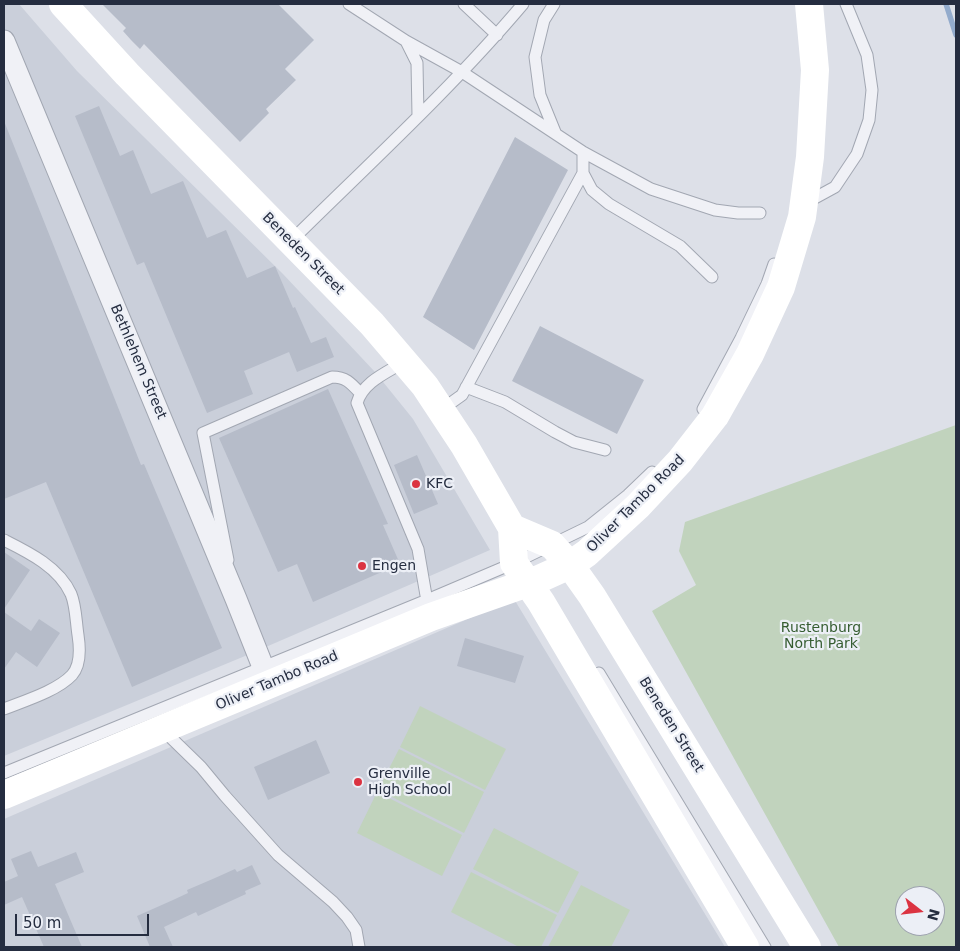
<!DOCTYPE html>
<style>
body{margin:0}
#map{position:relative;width:960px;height:951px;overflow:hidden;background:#dde0e8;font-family:"DejaVu Sans",sans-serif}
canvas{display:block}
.frame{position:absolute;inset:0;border:5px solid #252d40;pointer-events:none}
.north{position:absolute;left:895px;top:886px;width:50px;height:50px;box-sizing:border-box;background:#eceff6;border:1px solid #9ca1ad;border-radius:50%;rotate:106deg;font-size:14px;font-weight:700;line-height:20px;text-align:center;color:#252d40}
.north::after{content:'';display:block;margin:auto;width:18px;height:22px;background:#db3341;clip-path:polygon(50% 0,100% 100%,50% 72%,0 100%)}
.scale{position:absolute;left:15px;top:914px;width:134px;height:22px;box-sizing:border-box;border:2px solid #252d40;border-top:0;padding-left:6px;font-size:15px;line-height:18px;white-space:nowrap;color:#252d40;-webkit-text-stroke:4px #eceff6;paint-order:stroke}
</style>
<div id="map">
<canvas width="960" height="951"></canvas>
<div class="frame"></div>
<div class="north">N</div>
<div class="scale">50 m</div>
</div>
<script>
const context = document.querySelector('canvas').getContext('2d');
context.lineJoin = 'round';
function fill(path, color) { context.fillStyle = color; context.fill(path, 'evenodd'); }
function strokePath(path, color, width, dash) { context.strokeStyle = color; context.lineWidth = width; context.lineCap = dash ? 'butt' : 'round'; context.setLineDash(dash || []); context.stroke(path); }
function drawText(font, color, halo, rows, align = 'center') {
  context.font = font + ' "DejaVu Sans",sans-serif'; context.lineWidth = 4.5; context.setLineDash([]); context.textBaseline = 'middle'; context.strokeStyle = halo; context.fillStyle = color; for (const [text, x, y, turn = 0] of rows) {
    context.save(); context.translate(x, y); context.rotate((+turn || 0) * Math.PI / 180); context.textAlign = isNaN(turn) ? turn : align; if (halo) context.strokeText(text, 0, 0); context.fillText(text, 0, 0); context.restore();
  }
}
fill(new Path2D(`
 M 4,4 L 19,4 L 77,71 L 283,274 L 375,372 L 413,419 L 490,550 L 245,656 L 4,756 Z
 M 514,599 L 725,947 L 4,947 L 4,819 Z`), '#cacfda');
fill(new Path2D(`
 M 956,425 L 956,947 L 839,947 L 652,611 L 696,585 L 679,551 L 685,522 ZM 905,896 L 935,896 L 935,926 L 905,926 Z
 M 420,706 L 506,749 L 485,790 L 400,747 Z
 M 399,749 L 484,792 L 464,833 L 378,790 Z
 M 377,792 L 462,835 L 442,876 L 357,833 Z
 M 494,828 L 579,872 L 558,913 L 473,869 Z
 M 471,872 L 557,915 L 541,947 L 519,947 L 451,912 Z
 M 581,885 L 630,910 L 611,947 L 548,947 Z`), '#c1d3bd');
strokePath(new Path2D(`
 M 946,4 L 956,35`), '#93abcc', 5.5);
fill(new Path2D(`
 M 102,4 L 278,4 L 314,40 L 285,69 L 296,80 L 266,109 L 269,113 L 240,142 L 144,44 L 140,49 L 131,40 L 123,31 L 126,28 Z
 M 99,106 L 120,156 L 133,150 L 151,194 L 183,181 L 207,238 L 226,230 L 247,278 L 275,266 L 293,308 L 295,307 L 311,343 L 326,337 L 334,357 L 297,372 L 289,352 L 244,371 L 253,394 L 207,413 L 144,262 L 137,265 L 75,116 Z
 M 4,121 L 141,465 L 144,464 L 222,648 L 132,687 L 46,482 L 4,499 Z
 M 515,137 L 568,170 L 474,350 L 423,317 Z
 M 540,326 L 644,380 L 617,434 L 512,381 Z
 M 328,389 L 388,524 L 383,525 L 400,564 L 313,602 L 297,564 L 278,572 L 219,438 Z
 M 417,455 L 438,504 L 414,514 L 394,465 Z
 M 4,552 L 30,570 L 4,609 Z
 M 4,612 L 31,631 L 39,619 L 60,633 L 37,667 L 16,652 L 4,669 Z
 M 465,638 L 524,656 L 515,683 L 457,666 Z
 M 316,740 L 330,773 L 268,800 L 254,767 Z
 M 31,851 L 38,867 L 76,852 L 84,872 L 55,884 L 82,947 L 44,947 L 22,897 L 4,905 L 4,882 L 18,876 L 11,859 Z
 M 252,865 L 261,884 L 245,891 L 246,894 L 198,916 L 196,912 L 164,927 L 173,947 L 150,947 L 137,916 L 173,900 L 188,893 L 187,890 L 215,878 L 235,869 L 237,872 Z`), '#b6bcc9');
const lane = new Path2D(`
 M 349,4 L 406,41 L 462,72 L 583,152 L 651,189 L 715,210 L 738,213 L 760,213
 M 464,4 L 497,35
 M 554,4 L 544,20 L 535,57 L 540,95 L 555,132
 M 406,41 L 417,63 L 418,116
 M 583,152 L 583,173 L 592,190 L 609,204 L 680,246 L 712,277
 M 813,199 L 835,187 L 857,154 L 869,120 L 872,90 L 867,55 L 846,4
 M 292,240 C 370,163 452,88 523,4
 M 404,362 C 386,373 363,382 357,403 L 418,549 L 428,607
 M 466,387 L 505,402 L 555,432 L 574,442 L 605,450
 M 703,409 L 741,338 L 767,284 L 774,264
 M 441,410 L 462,395 L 583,173
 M 4,540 C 28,552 59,567 71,594 C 76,606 76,622 78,635 C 80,648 81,665 72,675 C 57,691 24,701 4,709
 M 228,560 L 203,433 L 332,377 C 346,377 351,383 360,393
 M 599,673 L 765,947
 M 163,730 L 201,767 L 225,796 L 278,855 L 333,902 L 347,917 L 356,930 L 359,947
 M 4,773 L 427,600 L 514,563 L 588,527 L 628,495 L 652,472`);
const street = new Path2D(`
 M 4,41 L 236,599 L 263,667 L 271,684`);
strokePath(lane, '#a2a7b2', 13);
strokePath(street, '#a2a7b2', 23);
strokePath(lane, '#f0f1f6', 11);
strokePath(street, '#f0f1f6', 21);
strokePath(new Path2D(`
 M 63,4 L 127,74 L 372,324 L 425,386 L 464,445 L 512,528 L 514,563 L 541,602 L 745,947
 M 512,528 L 552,545 L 570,565 L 592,596 L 807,947
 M 4,795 L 431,617 L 539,579 L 570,565 L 587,553 L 638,506 L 680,461 L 715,416 L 750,354 L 781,287 L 802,217 L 810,157 L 815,70 L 809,4`), '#fff', 28);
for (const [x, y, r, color] of [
 [416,484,5,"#db3341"],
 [362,566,5,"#db3341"],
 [358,782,5,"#db3341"]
]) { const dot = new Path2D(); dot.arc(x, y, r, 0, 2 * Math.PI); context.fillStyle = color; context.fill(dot); strokePath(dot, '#eceff6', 2); }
drawText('14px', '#252d40', '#eceff6', [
 ["Beneden Street",303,254,45],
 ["Bethlehem Street",138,362,67],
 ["Oliver Tambo Road",636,504,-45],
 ["Oliver Tambo Road",277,681,-23],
 ["Beneden Street",671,725,58]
]);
drawText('14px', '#252d40', '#eceff6', [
 ["KFC",426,484],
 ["Engen",372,566],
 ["Grenville",368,774],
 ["High School",368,790]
], 'left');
drawText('14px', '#365d31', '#eceff6', [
 ["Rustenburg",821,628],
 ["North Park",821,644]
]);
</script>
